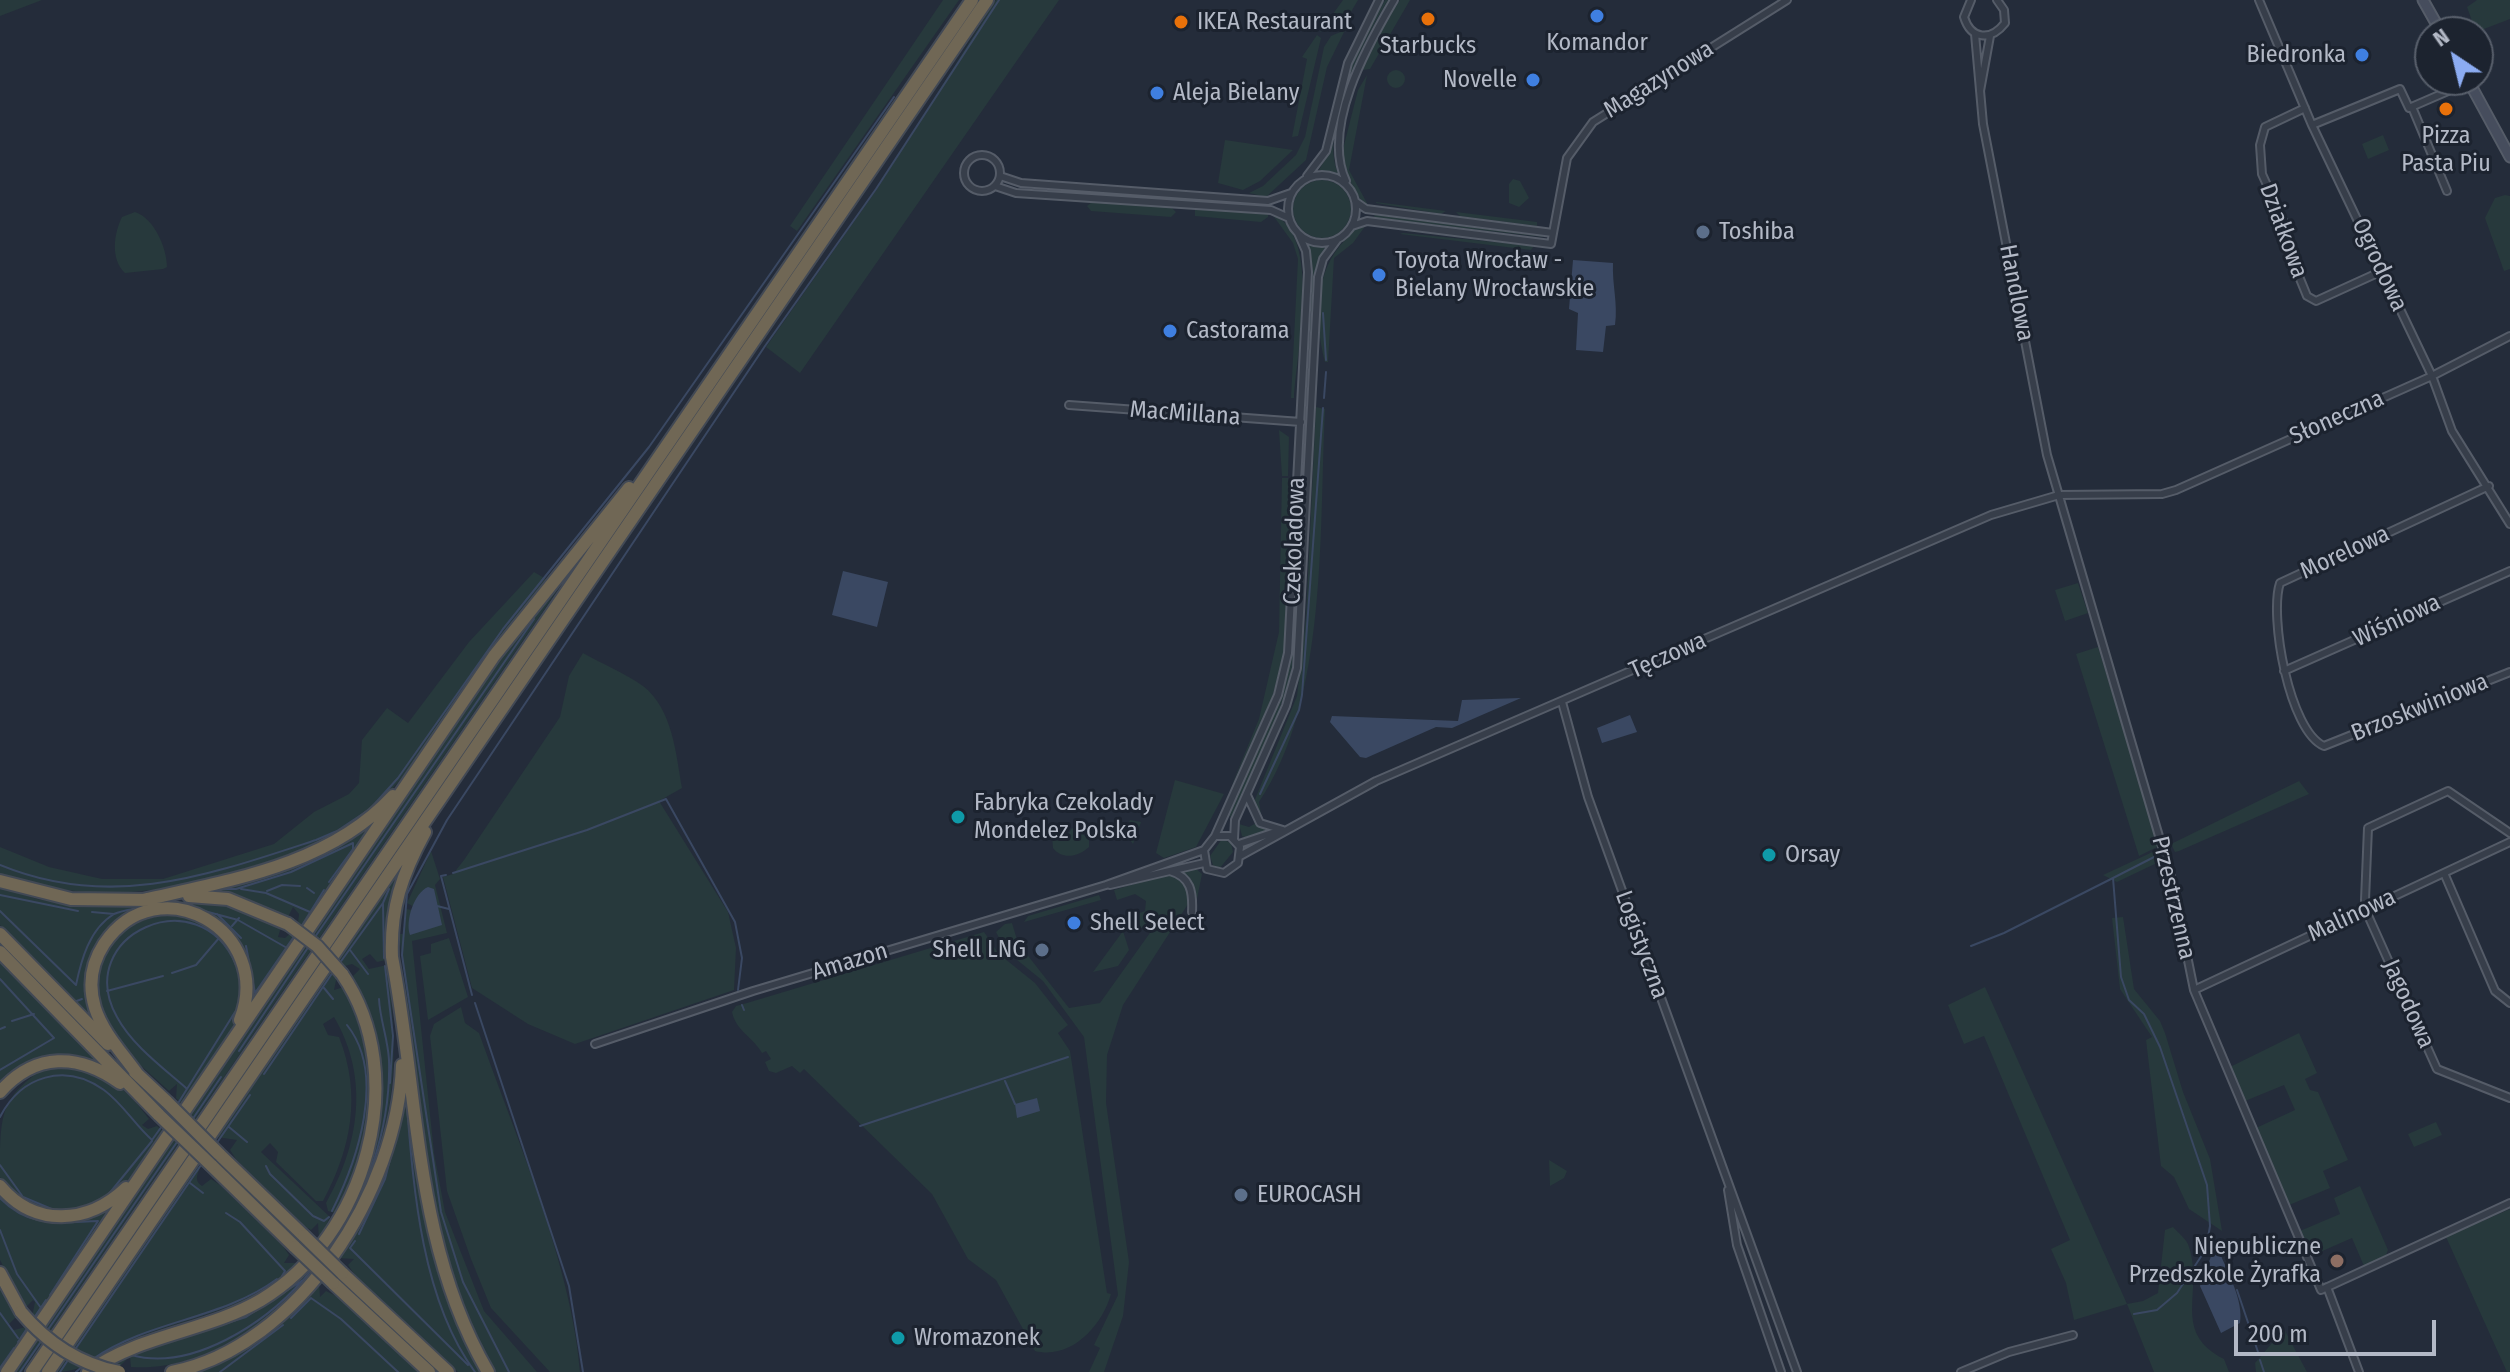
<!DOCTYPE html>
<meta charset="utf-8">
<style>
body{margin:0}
#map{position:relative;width:2510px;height:1372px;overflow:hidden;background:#242c3a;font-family:"Fira Sans Condensed",sans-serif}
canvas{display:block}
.north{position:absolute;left:2414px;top:16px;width:80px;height:80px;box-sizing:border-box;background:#1c232f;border:2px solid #585f6b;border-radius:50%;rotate:325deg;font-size:22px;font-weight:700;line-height:32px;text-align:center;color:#b3b9c6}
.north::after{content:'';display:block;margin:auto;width:28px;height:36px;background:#8cacf2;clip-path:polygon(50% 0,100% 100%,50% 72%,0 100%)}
.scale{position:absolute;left:2234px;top:1320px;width:202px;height:36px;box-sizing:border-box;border:4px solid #b3b9c6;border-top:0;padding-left:10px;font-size:24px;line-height:28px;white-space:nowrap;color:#b3b9c6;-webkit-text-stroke:6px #1c232f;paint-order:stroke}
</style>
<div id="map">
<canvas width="2510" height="1372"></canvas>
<div class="north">N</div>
<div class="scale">200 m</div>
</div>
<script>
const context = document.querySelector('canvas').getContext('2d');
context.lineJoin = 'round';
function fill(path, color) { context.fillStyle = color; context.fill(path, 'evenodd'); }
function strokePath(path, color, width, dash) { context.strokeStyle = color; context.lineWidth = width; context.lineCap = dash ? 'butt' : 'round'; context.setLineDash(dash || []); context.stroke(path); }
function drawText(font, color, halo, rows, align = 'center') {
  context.font = font + ' "Fira Sans Condensed",sans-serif'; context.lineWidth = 6; context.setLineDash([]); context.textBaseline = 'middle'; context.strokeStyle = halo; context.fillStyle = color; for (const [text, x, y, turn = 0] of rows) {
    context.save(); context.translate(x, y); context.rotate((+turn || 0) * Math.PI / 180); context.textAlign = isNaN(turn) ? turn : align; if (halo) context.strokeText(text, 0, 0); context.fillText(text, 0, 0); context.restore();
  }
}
fill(new Path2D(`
 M 0,0 L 42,0 L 0,16 Z
 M 943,0 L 959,0 L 797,231 L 790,226 Z
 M 996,0 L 1059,0 L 800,373 L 766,347 L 877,189 Z
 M 1343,0 L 1358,0 L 1345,22 L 1320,32 Z
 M 1385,0 L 1388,0 C 1364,40 1319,127 1338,173 L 1319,170 L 1332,147 L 1352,60 Z
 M 1400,0 L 1410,0 L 1370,69 L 1362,70 L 1373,43 Z
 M 2477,0 L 2510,0 L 2510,19 L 2476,32 L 2467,7 Z
 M 1345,30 L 1327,67 L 1306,160 L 1266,197 L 1249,193 L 1263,186 L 1296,155 L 1305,137 L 1324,47 L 1331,36 Z
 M 1317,35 L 1321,38 L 1298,136 L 1292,137 L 1307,59 L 1302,57 Z
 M1387 79a9 9 0 1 1 18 0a9 9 0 1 1-18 0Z
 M 1367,75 L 1349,170 L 1368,205 L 1360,199 L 1349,179 L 1342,153 L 1358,90 Z
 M 2383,135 L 2389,150 L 2368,159 L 2362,144 Z
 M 1225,140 L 1293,150 L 1260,181 L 1243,190 L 1218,183 Z
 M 1513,179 L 1520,181 L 1529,198 L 1519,207 L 1509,203 L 1509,184 Z
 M1293 209a29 29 0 1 1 58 0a29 29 0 1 1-58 0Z
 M 2505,195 L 2510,196 L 2510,269 L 2504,271 L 2485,218 L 2495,198 Z
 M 1092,202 L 1171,207 L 1176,212 L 1171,217 L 1091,211 L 1087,206 Z
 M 1376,203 L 1376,202 L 1446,211 L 1441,214 Z
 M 1195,208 L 1268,213 L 1268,217 L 1261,222 L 1195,216 Z
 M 135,212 C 154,218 167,248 167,267 L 163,269 L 125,273 C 110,259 114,233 122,217 Z
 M 1456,212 L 1537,222 L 1537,226 L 1460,216 Z
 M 1375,213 L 1541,234 L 1543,237 L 1374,218 Z
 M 1272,214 C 1323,234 1296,355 1294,398 L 1291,398 L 1298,259 L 1293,243 Z
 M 1366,225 L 1353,243 L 1334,258 L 1328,362 L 1325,362 C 1314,319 1314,271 1346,239 C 1353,232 1356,226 1366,225 Z
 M 1403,233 L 1534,246 L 1531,250 L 1400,234 Z
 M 1307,244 L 1325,247 L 1314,273 L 1308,399 L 1312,262 Z
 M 715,383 L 717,385 L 42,1372 L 37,1372 Z
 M 1316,407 L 1325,409 C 1319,531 1328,699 1259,802 L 1261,814 L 1258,816 L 1254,802 L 1297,696 L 1306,617 Z
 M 1279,430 L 1289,437 L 1288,476 L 1282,476 Z
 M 1282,478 L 1288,478 L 1292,513 L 1285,650 L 1272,698 L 1231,787 L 1259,719 L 1279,632 Z
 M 1302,503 L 1298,621 L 1291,673 L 1277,717 L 1231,817 L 1227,815 L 1276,709 L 1289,668 Z
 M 574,566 L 22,1372 L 11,1372 L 489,673 Z
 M 534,572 L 546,579 C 511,622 479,665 448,711 C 429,738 411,771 387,794 C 348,833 302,852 250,867 C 161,894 90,905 0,874 L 0,847 L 49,867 L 102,879 L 163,879 L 274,844 L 314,812 L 349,794 L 359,783 L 362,740 L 387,708 L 408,723 L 469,642 Z
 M 2078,583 L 2088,613 L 2065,621 L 2055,590 Z
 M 2098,647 L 2159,846 L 2139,856 L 2076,654 Z
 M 583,653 C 602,664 625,673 643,686 C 673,709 676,755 682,788 L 659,801 L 728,912 L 736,948 L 734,990 L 575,1044 L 528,1024 L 472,988 L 443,877 L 453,874 L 464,860 L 560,717 L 569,676 Z
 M 1175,780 L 1224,794 L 1196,847 L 1164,858 L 1156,853 Z
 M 2299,781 L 2309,794 L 2179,851 L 2175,852 L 2171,844 Z
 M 1130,820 L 1141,822 L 1133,844 L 1124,832 Z
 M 374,822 L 304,927 L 298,923 L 299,914 L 293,907 L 288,917 L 247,899 L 204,891 L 343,843 Z
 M 1256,823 L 1269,832 L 1251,839 L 1242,836 L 1239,824 L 1249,827 Z
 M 1072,828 L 1089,838 L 1089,847 C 1078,857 1062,860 1053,848 L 1052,836 L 1064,841 Z
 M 1222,839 L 1231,843 L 1233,852 L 1219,869 L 1213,865 L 1210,856 Z
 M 2159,849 L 2161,861 L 2117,882 L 2103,875 Z
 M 431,851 L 440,879 L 435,885 L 447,933 L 412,941 L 434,1153 L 445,1212 L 484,1311 L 537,1372 L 494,1372 L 459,1300 L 434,1212 L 399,934 L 403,934 L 406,909 L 412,910 L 414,907 L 407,903 Z
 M 1194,867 L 1202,874 L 1197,899 L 1190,878 L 1180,871 Z
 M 1168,874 L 1183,880 L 1190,901 L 1123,1005 L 1107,1055 L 1106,1103 L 1129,1262 L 1123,1316 L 1104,1372 L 1089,1372 L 1100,1348 L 1094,1345 L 1118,1295 L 1084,1037 L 1043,981 L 1006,951 L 996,932 L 1005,924 L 1012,923 L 1018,943 L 1069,1008 L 1100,1003 L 1152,930 L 1132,926 L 1134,915 L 1145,911 L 1146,901 L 1135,894 L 1117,900 L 1114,890 Z
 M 396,876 L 387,913 L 386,960 L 377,962 L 370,954 L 362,959 L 369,969 L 387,965 C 403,1082 392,1150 330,1250 L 326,1247 C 360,1178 397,1113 376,1034 C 371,1014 361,996 353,976 L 360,969 L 352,964 L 345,966 L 339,959 Z
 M 0,887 L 37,899 L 83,906 L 192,901 L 227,905 L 281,927 L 278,937 L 285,938 L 292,932 L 298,937 L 249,1005 C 255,974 245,934 214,918 C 198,910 171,910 153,906 L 101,942 L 91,1018 L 0,925 Z
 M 1099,895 L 1101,900 L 1024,922 L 1028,916 Z
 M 178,914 C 225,928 253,962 238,1013 C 229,1045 199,1076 181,1103 L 176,1098 L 177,1084 L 169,1091 C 148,1071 119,1050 106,1023 C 78,965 117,915 178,914 Z
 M 2123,917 L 2134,989 L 2160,1021 L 2165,1033 L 2183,1092 L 2210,1159 L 2222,1231 L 2189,1209 L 2174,1177 L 2161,1166 L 2146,1040 L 2152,1037 L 2120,989 L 2112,918 Z
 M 1123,931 L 1129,950 L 1118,966 L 1093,972 Z
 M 984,932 L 999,954 L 1035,983 L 1068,1025 L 1058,1033 L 1070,1051 L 1107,1293 L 1111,1294 C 1102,1326 1071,1360 1035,1351 L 996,1280 L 968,1259 L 932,1194 L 804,1069 L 800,1073 L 792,1066 L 776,1073 L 769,1071 L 765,1062 L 771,1059 L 766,1051 L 762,1053 C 753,1037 736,1031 732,1012 L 736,1006 L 747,1003 Z
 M 449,938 L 468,997 L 428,1020 L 420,956 L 431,953 L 431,944 Z
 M 0,962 L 100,1064 L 72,1056 L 0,1086 Z
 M 332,969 L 337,976 L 334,990 L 344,987 C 351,1003 363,1021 367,1038 C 382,1098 361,1161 335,1213 L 328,1211 L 326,1203 C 359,1145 370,1078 334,1017 L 323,1024 L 328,1035 L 339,1037 C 362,1095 351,1149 323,1201 L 316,1201 L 276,1162 L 278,1152 L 270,1143 L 261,1152 L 330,1217 L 319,1240 L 318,1223 L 311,1230 L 300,1224 L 236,1159 L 230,1150 L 237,1140 L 217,1137 Z
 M 1985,987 L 2127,1304 L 2143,1301 L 2158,1293 L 2165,1230 L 2173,1227 C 2178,1233 2187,1239 2189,1247 C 2204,1293 2171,1332 2224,1359 L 2229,1372 L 2154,1372 L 2127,1304 L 2074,1320 L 2066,1283 L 2051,1249 L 2070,1240 L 1984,1036 L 1964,1044 L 1948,1005 Z
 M 461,1007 L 465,1023 L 479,1033 C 515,1134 572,1266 580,1372 L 550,1372 L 491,1308 L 471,1259 L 447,1191 L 430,1036 L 434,1024 Z
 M 2299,1033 L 2317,1073 L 2305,1079 L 2310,1090 L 2318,1092 L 2348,1160 L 2323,1171 L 2330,1188 L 2289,1205 L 2256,1128 L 2295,1110 L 2284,1085 L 2245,1101 L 2230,1067 Z
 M 47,1066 C 98,1069 119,1078 149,1119 L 142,1125 L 148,1129 L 157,1126 L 162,1130 C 148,1150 136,1174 118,1190 C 82,1221 27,1218 0,1177 C 0,1112 0,1098 47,1066 Z
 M 406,1086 L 418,1170 L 483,1372 L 458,1372 L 355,1275 L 348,1265 L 354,1259 L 338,1258 L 365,1217 L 382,1180 Z
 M 2436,1122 L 2442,1135 L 2414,1147 L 2408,1134 Z
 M 1549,1160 L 1567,1171 L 1564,1178 L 1550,1186 Z
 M 197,1165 L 200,1168 C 197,1175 194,1181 202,1186 L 211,1179 L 220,1185 L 283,1246 L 289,1255 L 284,1263 L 299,1263 C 248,1312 195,1314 134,1339 C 106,1351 86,1372 57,1372 Z
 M 2360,1186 L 2388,1250 L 2386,1255 L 2364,1266 L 2352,1238 L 2311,1256 L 2300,1231 L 2340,1214 L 2334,1198 Z
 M 0,1192 L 62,1222 L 110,1210 L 35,1320 L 32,1317 L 35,1302 L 33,1300 L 25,1308 L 0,1260 Z
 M 2510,1209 L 2510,1372 L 2507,1372 L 2446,1237 Z
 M 306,1270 L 311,1275 C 268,1324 201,1372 131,1367 L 130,1356 L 114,1372 L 110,1363 L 123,1355 L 214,1326 Z
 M 319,1282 L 320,1297 L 326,1291 L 338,1297 L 420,1372 L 197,1372 C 245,1355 286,1321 319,1282 Z
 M 0,1288 L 16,1317 L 8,1325 L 14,1330 L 26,1327 L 28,1330 L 0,1371 Z
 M 2284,1329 L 2307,1372 L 2256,1372 L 2255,1363 Z`), '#27393c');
fill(new Path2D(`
 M 1573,260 L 1613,263 C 1612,285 1618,303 1615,325 L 1606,326 L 1603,352 L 1576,350 L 1578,313 L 1569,309 Z
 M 843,571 L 888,582 L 877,627 L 832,615 Z
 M 1521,698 L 1452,728 L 1436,727 L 1366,758 L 1360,757 L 1330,722 L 1332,716 L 1458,721 L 1462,700 Z
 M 1630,715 L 1637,732 L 1602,743 L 1597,728 Z
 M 428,887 L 434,889 L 442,925 L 410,935 C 405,921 414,893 428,887 Z
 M 1037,1098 L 1040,1111 L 1017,1118 L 1015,1104 Z
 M 2213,1251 L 2219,1251 C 2227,1271 2244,1301 2240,1323 L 2221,1333 L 2200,1286 Z`), '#3a4862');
strokePath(new Path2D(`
 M 1323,313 L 1326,360
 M 1324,398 L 1326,372
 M 1260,794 L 1299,710 L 1302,695 L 1323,408
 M 0,865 C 111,911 209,875 316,840 L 337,831 L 370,809 L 398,778 L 503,629 L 649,447 L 894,97
 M 453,873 L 587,830 L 666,799 L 735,922 L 742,958 L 738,990
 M 446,875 L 441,876 L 472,995
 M 307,888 L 314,893
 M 218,889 L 236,889 L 291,872 L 353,843 L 353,849 L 329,882
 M 241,889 L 266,893 L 310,912
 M 267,891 L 282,885 L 300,886
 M 0,895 L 78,911
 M 383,904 L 384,958
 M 182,905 L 238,920 L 287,948
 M 437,906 L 449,909
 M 0,911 L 76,985 C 81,961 89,929 114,914 C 122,910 135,909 144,907
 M 92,912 L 114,914
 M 217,914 L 241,938
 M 232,926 L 239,918
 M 301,927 L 324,890
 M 315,937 L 534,619
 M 246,946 L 255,993 L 295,935
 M 1971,946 L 2004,933 L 2113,878
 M 350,950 L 368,974
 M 339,964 L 383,903 L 389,889
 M 385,966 L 393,1036 L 390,1083
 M 172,973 L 196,965 L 219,938
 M 0,979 L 54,1038 L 0,1070
 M 324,988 L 333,999
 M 107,991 L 163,976
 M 74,1002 L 82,999
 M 475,1003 L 569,1286 L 583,1372
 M 742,1005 L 744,1010
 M 12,1021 L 34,1014
 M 0,1029 L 5,1027
 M 239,1051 L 309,946
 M 264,1074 L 333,972
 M 1005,1081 L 1015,1104
 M 186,1088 C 162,1067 132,1045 117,1017 C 71,935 200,877 236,965
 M 406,1094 C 413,1182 420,1298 475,1372
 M 177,1105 L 235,1012
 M 0,1117 C 21,1076 65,1062 104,1090 C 123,1104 135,1125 152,1140 L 162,1126
 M 192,1120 L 221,1077
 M 860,1126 L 1068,1057
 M 229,1127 L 247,1142
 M 216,1144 L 250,1095
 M 0,1165 L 23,1197 L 54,1210
 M 266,1166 L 270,1174 L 313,1216 L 324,1221 L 329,1217
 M 190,1183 L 203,1193
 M 108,1195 L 152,1141
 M 0,1198 C 30,1229 60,1222 98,1221 L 50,1295
 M 332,1211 C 357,1161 387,1075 347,1025
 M 226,1213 L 240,1222 L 285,1271 L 282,1276
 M 0,1230 L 17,1274 L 41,1308
 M 359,1234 L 385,1179 L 405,1100
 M 355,1241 L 350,1248 L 468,1365
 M 326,1251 C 367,1200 391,1126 389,1060 C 388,1039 380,1020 379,999
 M 304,1279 L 312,1269
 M 2237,1290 L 2258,1352
 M 0,1313 L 18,1338
 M 2134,1314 L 2157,1310 L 2177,1293 L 2206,1249 L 2210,1226 L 2207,1185 L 2160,1047 L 2144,1014 L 2129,1000 L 2121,977 L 2113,878 L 2160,854
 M 34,1318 L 46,1300
 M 291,1318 L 311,1298 L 341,1319 L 398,1372
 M 47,1331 L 177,1142
 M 18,1342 L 28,1327
 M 74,1351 L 201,1165
 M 131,1355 C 192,1372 265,1323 303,1280 L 246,1317 L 158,1345
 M 93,1359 C 149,1320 221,1320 277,1279
 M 2260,1360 L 2264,1372
 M 0,1368 L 14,1348
 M 20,1372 L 42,1340
 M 60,1372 L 68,1360
 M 76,1372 L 84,1365
 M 220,1372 L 283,1325
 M 509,1372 L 463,1282 L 441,1212 L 402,955 L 407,894 L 447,820 L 765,346 L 876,189 L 999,0`), '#3a4862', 2);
const street = new Path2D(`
 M 1971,0 L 1964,17 C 1971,40 1991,41 2005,23 L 2004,10 L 1997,0
 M 2259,0 L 2312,125 L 2432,376 L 2452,431 L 2510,524
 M 1975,34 L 1983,124 L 2047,455 L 2171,877 L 2194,990 L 2321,1290 L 2510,1203
 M 1980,91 L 1990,36
 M 2412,107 L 2447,191
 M 2305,108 L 2265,127 L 2260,145 L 2262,174 L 2286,227 L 2289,252 L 2307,296 L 2316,301 L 2382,271
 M 2312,125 L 2400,89 L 2409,108 L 2469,82
 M964 173a18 18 0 1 1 36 0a18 18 0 1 1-36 0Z
 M1288 209a34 34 0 1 1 68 0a34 34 0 1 1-68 0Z
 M 1000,176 L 1021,183 L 1268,201 L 1291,193
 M 1307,176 L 1326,151 L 1348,63 L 1379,0
 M 1346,181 C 1321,128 1367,46 1394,0
 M 995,186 L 1016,193 L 1271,210 L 1289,218
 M 1356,202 L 1366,209 L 1553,233
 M 1352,226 L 1367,221 L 1551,244 L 1567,158 L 1593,122 L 1787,0
 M 1069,405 L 1301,422
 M 2489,486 L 2280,583 C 2269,616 2289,731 2324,746 L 2510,672
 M 2284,671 L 2510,571
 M 1562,702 L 1588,797 L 1797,1372
 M 1247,795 L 1260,823 L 1283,830
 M 2510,833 L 2448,791 L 2368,828 L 2365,900 L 2366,911 L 2437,1069 L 2510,1098
 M 1215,836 L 1230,836 L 1240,847 L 1238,863 L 1224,873 L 1207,869 L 1204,850 L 1215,836 L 1278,695 L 1288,653 L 1308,272 L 1306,251 L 1298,233
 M 1234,839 L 1235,820 L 1286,706 L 1297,668 L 1318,277 L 1323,259 L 1337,240
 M 1239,844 L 1278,831
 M 1240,856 L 1376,781 L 1991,515 L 2059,495 L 2162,494 L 2176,490 L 2432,376 L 2510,336
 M 1170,871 C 1191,877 1193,892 1192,912
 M 2444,873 L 2495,991 L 2510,1003
 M 1110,885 L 1204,863
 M 2194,990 L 2510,842
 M 595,1044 L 753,991 L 1106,885 L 1204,850
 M 1728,1190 L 1737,1245 L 1781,1372
 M 2327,1287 L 2359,1372
 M 1961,1372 L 2009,1352 L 2073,1335`);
const secondary = new Path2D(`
 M 2423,0 L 2441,32
 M 2468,80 L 2510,157`);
const highway = new Path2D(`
 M 425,832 C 402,874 390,909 392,957 C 419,1096 414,1246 488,1372
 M 0,881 L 71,899 L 151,900
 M 189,896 L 228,899 L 288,924
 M 143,900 C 231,880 329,865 393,796
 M 0,934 L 108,1044
 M 0,952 L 159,1115
 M 135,1072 L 167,1102
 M 138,1075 C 123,1054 103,1033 95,1008 C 88,985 91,964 104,944 C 158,864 275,931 240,1020
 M 0,1092 C 35,1052 79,1053 120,1083
 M 219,1154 L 304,1236
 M 211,1165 L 295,1247
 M 0,1186 C 35,1228 88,1224 126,1188
 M 0,1273 L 21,1312
 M 342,1273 L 448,1372
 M 333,1283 L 429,1372
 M 7,1372 L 494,656 L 629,488
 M 32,1372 L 972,0
 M 48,1372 L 987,0
 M 88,1372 C 141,1334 206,1332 261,1300 C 366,1237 412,1076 342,974
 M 172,1372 C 299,1347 398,1189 402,1065`);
strokePath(street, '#555c68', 10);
strokePath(secondary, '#555c68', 13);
strokePath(highway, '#424955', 16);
strokePath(street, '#373e4a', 6);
strokePath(secondary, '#464d5d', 9);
strokePath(highway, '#706755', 12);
const highwayBridge = new Path2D(`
 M 288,924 L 317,946 L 342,974
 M 167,1102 L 219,1154
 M 159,1115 L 211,1165
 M 304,1236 L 342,1273
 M 295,1247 L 333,1283
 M 21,1312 C 47,1343 79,1364 119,1372`);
strokePath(highwayBridge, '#424955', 16, []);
strokePath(highwayBridge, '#706755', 12);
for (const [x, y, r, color] of [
 [1597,16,8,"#3f7fe0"],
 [1428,19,8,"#e8710a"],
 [1181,22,8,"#e8710a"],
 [2362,55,8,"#3f7fe0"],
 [1533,80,8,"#3f7fe0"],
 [1157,93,8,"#3f7fe0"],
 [2446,109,8,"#e8710a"],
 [1703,232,8,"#5c6f8a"],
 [1379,275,8,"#3f7fe0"],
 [1170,331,8,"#3f7fe0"],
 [958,817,8,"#0f9aa8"],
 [1769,855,8,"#0f9aa8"],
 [1074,923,8,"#3f7fe0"],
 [1042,950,8,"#5c6f8a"],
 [1241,1195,8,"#5c6f8a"],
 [2337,1261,8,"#8d6e63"],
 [898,1338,8,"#0f9aa8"]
]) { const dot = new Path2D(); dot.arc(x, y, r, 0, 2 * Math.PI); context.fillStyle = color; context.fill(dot); strokePath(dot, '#1c232f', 3); }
drawText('24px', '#b3b9c6', '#1c232f', [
 ["IKEA Restaurant",1197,22],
 ["Komandor",1597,43,"center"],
 ["Starbucks",1428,46,"center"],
 ["Biedronka",2346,55,"right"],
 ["Novelle",1517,80,"right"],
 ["Aleja Bielany",1173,93],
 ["Pizza",2446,136,"center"],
 ["Pasta Piu",2446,164,"center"],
 ["Toshiba",1719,232],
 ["Toyota Wrocław -",1395,261],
 ["Bielany Wrocławskie",1395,289],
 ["Castorama",1186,331],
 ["Fabryka Czekolady",974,803],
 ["Mondelez Polska",974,831],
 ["Orsay",1785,855],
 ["Shell Select",1090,923],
 ["Shell LNG",1026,950,"right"],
 ["EUROCASH",1257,1195],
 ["Niepubliczne",2321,1247,"right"],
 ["Przedszkole Żyrafka",2321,1275,"right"],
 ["Wromazonek",914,1338]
], 'left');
drawText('24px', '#b3b9c6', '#1c232f', [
 ["Magazynowa",1659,80,-32],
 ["Działkowa",2283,231,70],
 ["Ogrodowa",2379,265,65],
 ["Handlowa",2016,293,79],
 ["MacMillana",1185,414,4],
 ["Słoneczna",2337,418,-24],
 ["Czekoladowa",1295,541,-88],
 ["Morelowa",2345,553,-25],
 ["Wiśniowa",2397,621,-25],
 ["Tęczowa",1668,656,-24],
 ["Brzoskwiniowa",2420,708,-22],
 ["Przestrzenna",2173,898,77],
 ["Malinowa",2352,916,-25],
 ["Logistyczna",1641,945,70],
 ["Amazon",850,962,-17],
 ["Jagodowa",2408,1004,66]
]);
</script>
